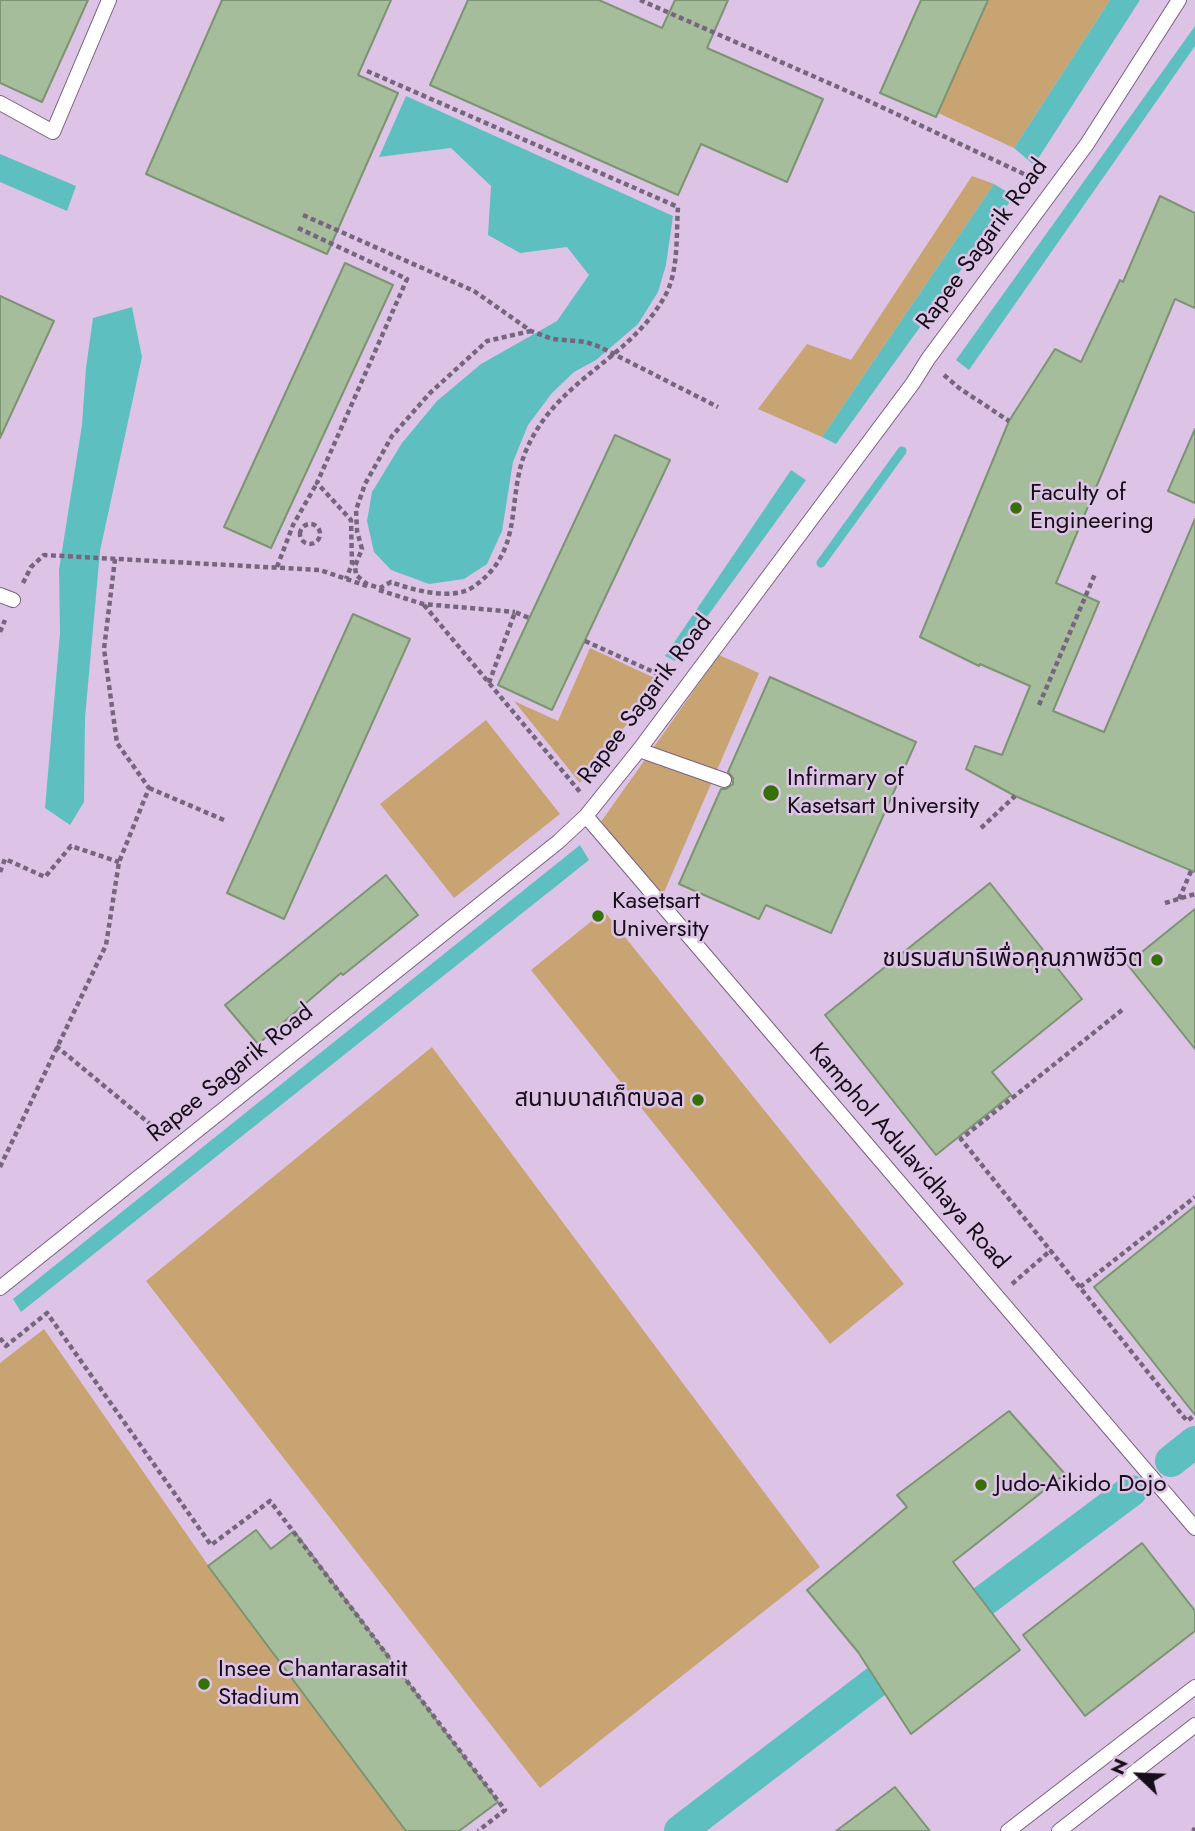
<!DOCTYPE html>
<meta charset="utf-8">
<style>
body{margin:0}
#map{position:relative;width:1195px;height:1831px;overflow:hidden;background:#ddc4e7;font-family:Jost,sans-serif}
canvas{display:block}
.north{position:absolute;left:1104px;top:1740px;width:70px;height:70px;-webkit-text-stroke:5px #ddc4e7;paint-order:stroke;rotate:293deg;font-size:19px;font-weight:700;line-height:28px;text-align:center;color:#160d19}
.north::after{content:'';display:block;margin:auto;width:24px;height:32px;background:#160d19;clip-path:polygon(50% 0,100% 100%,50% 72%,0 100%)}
</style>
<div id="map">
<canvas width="1195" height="1831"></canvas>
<div class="north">N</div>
</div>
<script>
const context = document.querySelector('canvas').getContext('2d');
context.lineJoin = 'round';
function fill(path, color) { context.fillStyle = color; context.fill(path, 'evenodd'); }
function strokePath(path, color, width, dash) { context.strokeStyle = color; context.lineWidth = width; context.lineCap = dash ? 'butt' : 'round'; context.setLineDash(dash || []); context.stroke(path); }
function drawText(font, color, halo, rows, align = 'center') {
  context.font = font + ' Jost,"Noto Sans Thai",sans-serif'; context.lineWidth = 5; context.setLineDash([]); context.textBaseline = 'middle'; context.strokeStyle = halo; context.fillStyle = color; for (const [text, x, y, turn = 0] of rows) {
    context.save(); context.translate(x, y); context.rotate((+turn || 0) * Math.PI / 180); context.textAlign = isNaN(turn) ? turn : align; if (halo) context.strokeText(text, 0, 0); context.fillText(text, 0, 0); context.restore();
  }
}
fill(new Path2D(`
 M 985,0 L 1110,0 L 1014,148 L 936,112 Z
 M 972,176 L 994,184 L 822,437 L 758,409 L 807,344 L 851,360 Z
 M 590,648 L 661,681 L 580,783 L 514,701 L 558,721 Z
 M 719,655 L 759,673 L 662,897 L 598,826 Z
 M 486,720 L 560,814 L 454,898 L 380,804 Z
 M 604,911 L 904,1284 L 830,1344 L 531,970 Z
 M 432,1047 L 820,1567 L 540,1788 L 146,1281 Z
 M 44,1329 L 208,1565 L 256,1530 L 271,1549 L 294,1531 L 498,1802 L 459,1831 L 0,1831 L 0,1363 Z`), '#c7a472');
fill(new Path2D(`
 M 1110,0 L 1140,0 L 1034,165 L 1014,148 Z
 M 1195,26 L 1195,46 L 969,370 L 956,360 Z
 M 406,96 L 673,216 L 666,265 L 658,292 L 638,324 L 596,360 L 574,372 L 552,393 L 528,425 L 513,462 L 502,531 L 487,564 L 464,579 L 429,584 L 391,570 L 374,552 L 367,521 L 372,492 L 402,443 L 437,401 L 481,364 L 557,321 L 589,275 L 567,247 L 520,253 L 488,235 L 491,186 L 451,148 L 379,157 Z
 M 0,154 L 76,186 L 67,211 L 0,182 Z
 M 994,184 L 1014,196 L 836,444 L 822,437 Z
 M 132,307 L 142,357 L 100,551 L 85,718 L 84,802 L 70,825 L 45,808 L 60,633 L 59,570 L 82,425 L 86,368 L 93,318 Z
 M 791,470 L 806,480 L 675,661 L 665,656 Z
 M 580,845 L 589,860 L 21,1312 L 13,1299 Z`), '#5ebfc0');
strokePath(new Path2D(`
 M 821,563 L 902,451`), '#5ebfc0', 9);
strokePath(new Path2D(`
 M 1171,1461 L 1195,1442
 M 950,1626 L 1131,1491
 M 680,1831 L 911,1655`), '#5ebfc0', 32);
const building = new Path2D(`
 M 0,0 L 88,0 L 42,102 L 0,83 Z
 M 222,0 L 391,0 L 358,75 L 398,93 L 327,254 L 146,174 Z
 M 468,0 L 599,0 L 662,28 L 675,0 L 728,0 L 707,48 L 823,99 L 787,182 L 701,144 L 678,195 L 430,85 Z
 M 921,0 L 988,0 L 936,117 L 880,93 Z
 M 1160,196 L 1195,213 L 1195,308 L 1175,299 L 1056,583 L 1099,602 L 1053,711 L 1104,732 L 1195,519 L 1195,872 L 1015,796 L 966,769 L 975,746 L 1002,755 L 1030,686 L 980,664 L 979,666 L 920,637 L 1009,421 L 1055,349 L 1081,362 L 1120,280 L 1123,282 Z
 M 345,263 L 393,285 L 271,548 L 224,527 Z
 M 0,296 L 54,321 L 0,438 Z
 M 1195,429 L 1195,503 L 1168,491 Z
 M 615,435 L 670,460 L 552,710 L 498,685 Z
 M 353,614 L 410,639 L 284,919 L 227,893 Z
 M 770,677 L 916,742 L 831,933 L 766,905 L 759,919 L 679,884 L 721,789 L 726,789 L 733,784 L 733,778 L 728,772 Z
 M 386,875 L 418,915 L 343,975 L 341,973 L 258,1044 L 225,1005 Z
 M 990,883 L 1082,999 L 992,1072 L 1011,1095 L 936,1155 L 825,1015 Z
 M 1195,909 L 1195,1049 L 1127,964 Z
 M 1195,1206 L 1195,1415 L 1094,1287 Z
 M 1009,1411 L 1065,1474 L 953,1562 L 1020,1650 L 911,1734 L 858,1652 L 807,1590 L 907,1507 L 897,1495 Z
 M 256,1530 L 271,1549 L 294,1531 L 498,1802 L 459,1831 L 406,1831 L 208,1566 Z
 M 1142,1543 L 1195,1611 L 1195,1631 L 1085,1716 L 1023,1635 Z
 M 895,1787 L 930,1831 L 836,1831 Z`);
fill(building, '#a5bd9b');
strokePath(building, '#7d9473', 2);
const service = new Path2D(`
 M 0,103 L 53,132 L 109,0
 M 0,595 L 13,600
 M 639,750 L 724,780
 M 586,816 L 1195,1528
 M 0,1288 L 558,842 L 586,816 L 639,750 L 913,383 L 928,359 L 1087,144 L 1179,0
 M 1008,1831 L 1195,1687
 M 1059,1831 L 1195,1725`);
strokePath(service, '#786180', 16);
strokePath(new Path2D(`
 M 640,0 L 856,95 L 1024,174 L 1034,181
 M 367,71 L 678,207 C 676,235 679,271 665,296 C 628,362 555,379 525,453 C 506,502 525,551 473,587 C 453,601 412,590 391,582 L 380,588 L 367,584 L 356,575 L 355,566 L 362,549 L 357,531 L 356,510 L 365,484 L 392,436 L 430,393 L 487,341 L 531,331
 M 303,215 L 474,291 L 531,331 L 552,339 L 586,342 L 600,347 L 718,407
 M 298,228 L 407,279 L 317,483 L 351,520 L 352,564 L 346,579
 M 944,375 L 959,388 L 1009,421
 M300 534a10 10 0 1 1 20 0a10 10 0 1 1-20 0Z
 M 277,567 L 293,525 L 317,483
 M 23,583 L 31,567 L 44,555 L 320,570 L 367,586
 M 379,590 L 423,604 L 515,612
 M 424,605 L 580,792
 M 0,632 L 5,620
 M 585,641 L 667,678
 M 489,683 L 515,612 L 529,618
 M 1039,705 L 1095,574
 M 149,788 L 224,820
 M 981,828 L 1015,796
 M 0,872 L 5,859 L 45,877 L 71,846 L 119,862
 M 1179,899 L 1191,871
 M 1165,903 L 1195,894
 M 1122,1010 L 961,1139 L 1187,1421 L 1195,1415
 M 56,1046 L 161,1133
 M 0,1167 L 106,945 L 119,862 L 149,788 L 117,743 L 104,649 L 115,559
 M 1012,1284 L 1051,1250
 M 1080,1287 L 1195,1197
 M 0,1338 L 6,1346 L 47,1313 L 211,1545 L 270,1501 L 505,1810 L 478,1831
 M 1193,1831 L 1195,1828`), '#76667d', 4.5, [5, 3.5]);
strokePath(service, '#fff', 14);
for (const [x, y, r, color] of [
 [1016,508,7,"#347003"],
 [771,793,9,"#347003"],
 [598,916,7,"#347003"],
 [1157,960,7,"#347003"],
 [698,1100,7,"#347003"],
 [981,1485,7,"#347003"],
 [204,1684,7,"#347003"]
]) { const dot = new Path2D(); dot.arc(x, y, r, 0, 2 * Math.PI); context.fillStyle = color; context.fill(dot); strokePath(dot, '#ddc4e7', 2.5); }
drawText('24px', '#160d19', '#ddc4e7', [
 ["Rapee Sagarik Road",983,245,-54],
 ["Rapee Sagarik Road",646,700,-53],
 ["Rapee Sagarik Road",231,1074,-39],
 ["Kamphol Adulavidhaya Road",908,1157,49]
]);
drawText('24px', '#160d19', '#ddc4e7', [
 ["Faculty of",1030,494],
 ["Engineering",1030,522],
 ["Infirmary of",787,779],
 ["Kasetsart University",787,807],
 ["Kasetsart",612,902],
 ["University",612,930],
 ["ชมรมสมาธิเพื่อคุณภาพชีวิต",1143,960,"right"],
 ["สนามบาสเก็ตบอล",684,1100,"right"],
 ["Judo-Aikido Dojo",995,1485],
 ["Insee Chantarasatit",218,1670],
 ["Stadium",218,1698]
], 'left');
</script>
